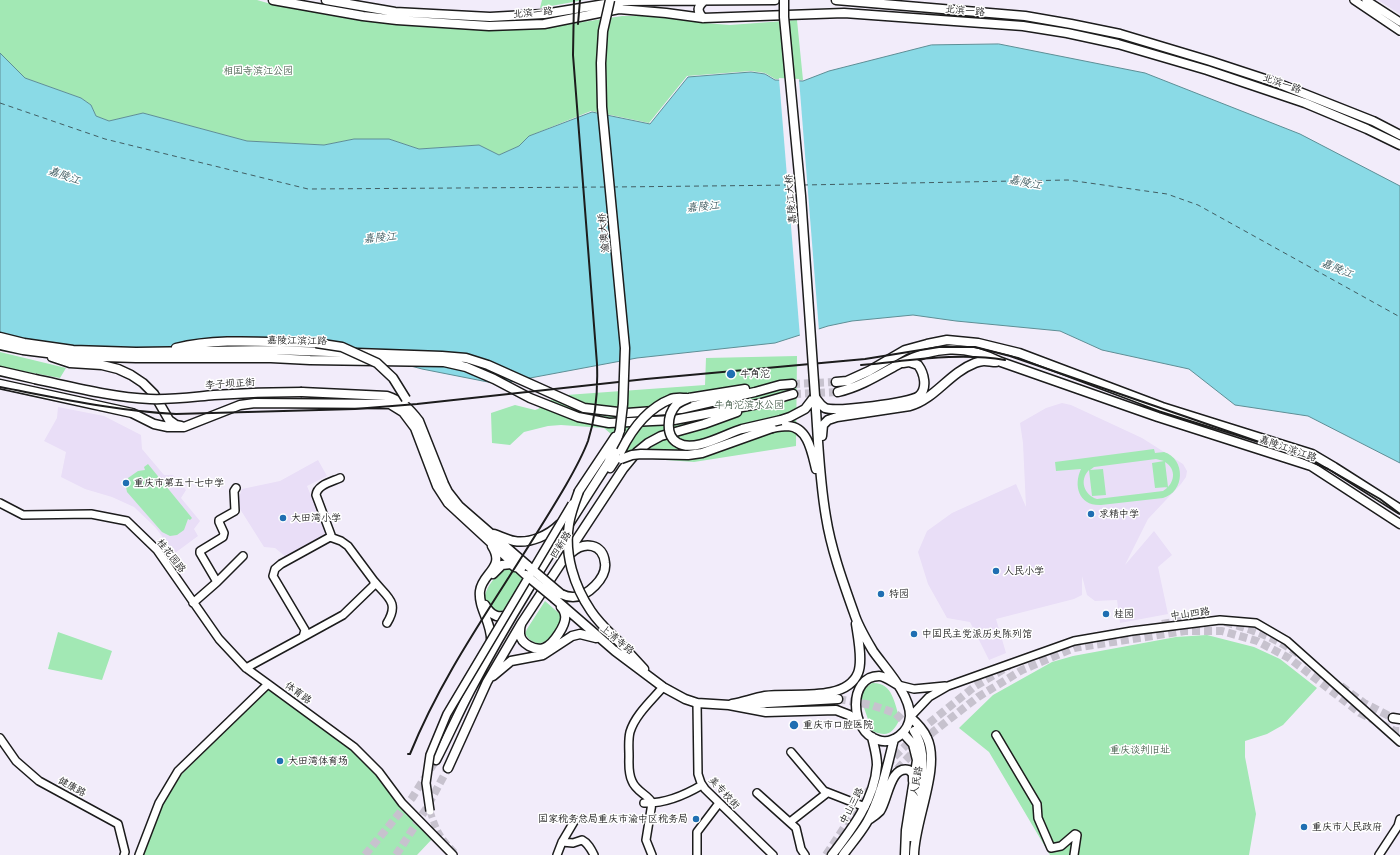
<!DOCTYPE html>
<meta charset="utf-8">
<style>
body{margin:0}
canvas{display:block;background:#f2ecfa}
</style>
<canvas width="1400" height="855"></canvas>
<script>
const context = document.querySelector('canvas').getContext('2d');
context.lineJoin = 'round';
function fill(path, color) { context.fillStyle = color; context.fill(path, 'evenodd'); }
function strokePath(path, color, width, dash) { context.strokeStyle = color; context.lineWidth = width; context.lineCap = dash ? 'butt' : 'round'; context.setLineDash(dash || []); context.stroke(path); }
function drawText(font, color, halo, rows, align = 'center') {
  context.font = font + ' "Playpen Sans","LXGW WenKai TC",sans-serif'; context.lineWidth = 3; context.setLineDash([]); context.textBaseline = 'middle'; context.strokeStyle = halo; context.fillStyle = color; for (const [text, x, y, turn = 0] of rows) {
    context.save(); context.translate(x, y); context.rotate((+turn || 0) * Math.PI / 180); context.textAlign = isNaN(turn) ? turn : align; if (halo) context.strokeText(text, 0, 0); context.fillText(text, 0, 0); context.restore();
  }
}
fill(new Path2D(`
 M 1378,0 L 1400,0 L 1400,14 Z
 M 1062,403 L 1071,405 L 1142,438 L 1183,464 L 1187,471 L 1186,477 L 1181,484 L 1148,519 L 1125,565 L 1154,531 L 1172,555 L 1158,567 L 1168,614 L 1120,623 L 1117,600 L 1095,601 L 1087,595 L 1082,576 L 1082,595 L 1074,599 L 996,619 L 1006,653 L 989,660 L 970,622 L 947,618 L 928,584 L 918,552 L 927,531 L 952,513 L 1016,484 L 1026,507 L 1023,443 L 1020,423 L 1046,408 Z
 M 58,407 L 104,416 L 141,435 L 142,449 L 164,475 L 173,475 L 186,490 L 181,498 L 200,521 L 194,529 L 198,536 L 175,553 L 155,527 L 134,507 L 112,497 L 85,489 L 61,477 L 66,452 L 44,441 L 57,418 Z
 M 318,460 L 327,476 L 307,486 L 327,535 L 286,557 L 275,548 L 264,547 L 240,509 L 238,500 L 242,489 L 280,481 Z`), '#e9def7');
fill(new Path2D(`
 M 0,0 L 257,0 L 271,4 L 398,24 L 489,29 L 544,28 L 622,16 L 665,16 L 704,23 L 730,25 L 797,20 L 803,80 L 775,79 L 765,73 L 751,71 L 687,76 L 649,123 L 591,111 L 529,136 L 519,146 L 499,155 L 479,145 L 419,149 L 389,139 L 354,139 L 324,145 L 247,141 L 143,113 L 109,121 L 96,116 L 91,105 L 81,98 L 25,78 L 0,53 Z
 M 542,0 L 584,0 L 540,8 Z
 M 0,352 L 66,368 L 60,378 L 0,367 Z
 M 797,356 L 796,446 L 694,462 L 638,458 L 625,451 L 611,434 L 604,428 L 561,425 L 548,426 L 524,432 L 510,445 L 492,443 L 491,413 L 515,405 L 535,410 L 538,409 L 551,400 L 566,395 L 705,385 L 706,358 Z
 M 1154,449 L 1155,453 C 1157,453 1162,452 1164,452 C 1186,459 1185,492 1163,498 L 1101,505 C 1079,506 1073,486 1081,469 L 1056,471 L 1055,462 ZM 1156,459 L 1164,461 L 1152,463 L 1155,488 L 1168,487 L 1165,462 C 1177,469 1175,484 1163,491 L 1097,499 C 1084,495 1079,480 1089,470 L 1092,496 L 1106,495 L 1103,469 L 1090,470 L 1094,467 Z
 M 148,464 L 192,518 L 190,520 L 188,519 L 184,530 L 177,535 L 170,536 L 162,532 L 127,492 L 126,487 L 128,478 L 138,471 L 145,470 L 144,467 Z
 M 509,568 L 518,573 L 523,580 L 506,609 C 500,612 495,613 491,608 C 489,605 486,603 485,600 C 483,590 499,569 509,568 Z
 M 545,601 L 561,615 L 562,622 L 550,640 L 538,644 L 530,640 L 525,634 L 527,629 Z
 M 58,632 L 112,651 L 102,680 L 48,669 Z
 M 1207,635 L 1254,647 L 1280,659 L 1317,688 L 1283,725 L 1267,734 L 1245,741 L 1245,757 L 1256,814 L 1249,855 L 1050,855 L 989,752 L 959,728 L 993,695 L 1052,662 L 1073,656 L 1176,637 Z
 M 872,683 C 893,682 894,703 900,719 C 892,734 888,737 872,731 L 860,696 L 864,689 Z
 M 268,688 L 352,749 L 377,773 L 433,838 L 417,855 L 143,855 L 162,804 L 181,775 Z`), '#a2e8b4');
const water = new Path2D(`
 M 999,44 L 1145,73 L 1300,134 L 1400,186 L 1400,463 L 1308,416 L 1235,405 L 1189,369 L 1102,350 L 1060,331 L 956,321 L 913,315 L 852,321 L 828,326 L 775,343 L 637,358 L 498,384 L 422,369 L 307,338 L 177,362 L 0,335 L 0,53 L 25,78 L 81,98 L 91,105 L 96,116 L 109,121 L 143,113 L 247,141 L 324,145 L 354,139 L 389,139 L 419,149 L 479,145 L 499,155 L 519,146 L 529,136 L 592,112 L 650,124 L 688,77 L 751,72 L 765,74 L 775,80 L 803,81 L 829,71 L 931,45 Z`);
fill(water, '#8adae6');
strokePath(water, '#5e8e95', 1);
fill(new Path2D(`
 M 779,78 L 799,79 L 819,331 L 800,337 Z`), '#f2ecfa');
strokePath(new Path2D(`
 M 0,103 L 105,139 L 308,189 L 606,187
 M 803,185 L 1068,180 L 1167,194 L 1198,205 L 1400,317
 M 613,187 L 796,185`), '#425e63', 1, [5, 4]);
strokePath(new Path2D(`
 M 430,811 C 437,833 441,839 457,855`), '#c7c2ce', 7, [7, 3.5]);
strokePath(new Path2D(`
 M 792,384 L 836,382
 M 793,394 L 838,392
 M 1225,622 C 1253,630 1275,637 1298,654
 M 1162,624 L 1185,620 L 1200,621
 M 1341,686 L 1364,703 L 1393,718
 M 838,699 L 871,705 L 895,713 L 914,731
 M 863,818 L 876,794 L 900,766 L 933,732 L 978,697 L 1022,670 L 1074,648 L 1185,631 L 1222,631 L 1257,641 L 1289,658 L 1360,713 L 1395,731 L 1400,731
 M 365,855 L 412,798 L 436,760
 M 396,855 L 426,809 L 448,768
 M 826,855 L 867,793 L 893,758 L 928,724 L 974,687 L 1009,666
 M 838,855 L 851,836`), '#c7c2ce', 8, [8, 4]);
const minor = new Path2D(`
 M 1354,0 L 1400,31
 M 1366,0 L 1400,22
 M 0,503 L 23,515 L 91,514 L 127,521 L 157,550 L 219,639 L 246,668 L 268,684
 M 374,581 C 387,597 400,602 387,623
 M 217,582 L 200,553 L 200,551 L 223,537 L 224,533 L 219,522 L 219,520 L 235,511 L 234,491 L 236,488
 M 193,603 L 217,582 L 243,556
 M 303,637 L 343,615 L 374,585 L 374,581 L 348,546 L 341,541 L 330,537
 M 246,668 L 303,637 L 305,630 L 273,576 L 275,569 L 281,564 L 330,537 L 331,535 L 316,495 C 317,485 331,482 340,478
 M 898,685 L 914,689 L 945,686
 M 697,703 L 698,774 L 701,783 L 705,789 L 773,855
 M 910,717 L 929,697 L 948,686 L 1074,641 L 1132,631 L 1220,620 L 1256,623 L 1287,641 L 1400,742
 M 996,735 L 1037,804 L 1038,818 L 1051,848 L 1061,846 L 1075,834 L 1077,835 L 1074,855
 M 0,738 L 16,761 L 39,781 L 118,824 L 125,852 L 124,855
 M 791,752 L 824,791 L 865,807
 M 757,793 L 796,828 L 801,849 L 805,855
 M 644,803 C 664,804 685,795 702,785
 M 790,822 L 827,793
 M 562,842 L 573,843 L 582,840 C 588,843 591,849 594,855
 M 139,855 L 159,803 L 178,771 L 268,684 L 354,747 L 379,772 L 402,803 L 453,855
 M 557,855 L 562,842 L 575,820
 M 652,855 L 646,840 L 652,803 C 649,795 636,792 632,781 C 628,773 629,764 629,756 C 629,748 628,740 630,732 C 635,715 652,700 663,687
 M 697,855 L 697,832 L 719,803
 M 1379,855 L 1398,826 L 1400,819`);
const major = new Path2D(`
 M 273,0 L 363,16 L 397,20 L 489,26 L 544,24 L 619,9 L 666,13 L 703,18 L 844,13 L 1023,26 L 1067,33 L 1118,44 L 1207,70 L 1305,103 L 1367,129 L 1400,145
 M 326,0 L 395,12 L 490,17 L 544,14 L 623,1 L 775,0
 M 836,0 L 1025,16 L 1071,24 L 1120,34 L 1210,61 L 1277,83 L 1373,121 L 1400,135
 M 703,18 C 697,11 697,7 704,1
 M 0,337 L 24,343 L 73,350 L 136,352 L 272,350 L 442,356 L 466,358 L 488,365 L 584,408 L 627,413 L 681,409 L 755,392 L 780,385 L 792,384
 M 0,345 L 23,350 L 71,356 L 136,358 L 271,358 L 310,360 L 444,362 L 466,367 L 494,379 L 530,398 L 578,417 L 609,423 L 674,420 L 758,404 L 793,394
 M 176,348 C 221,337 270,343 316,343
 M 52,357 L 70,363 L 102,365 L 118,369 L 131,375 L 143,383 L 154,394 L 169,420 L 176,425 L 181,426
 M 0,371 L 35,379
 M 836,382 L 847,381 L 869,371 L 905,350 L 927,344 L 947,340 L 978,343 L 1019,353 L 1162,407 L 1312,454 L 1334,467 L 1400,509
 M 0,384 L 132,413 L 154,424 L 168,427 L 184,427 L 240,405 L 255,403 L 390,404 L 403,412 L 415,428 L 437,486 L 448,503 L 526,575
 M 302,392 L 387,396 C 402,401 410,409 419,421 L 444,484 L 448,492 L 459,506 L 528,566
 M 838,392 C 860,387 879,375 899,364 C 935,346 965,344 1001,362 L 1158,417 L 1311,466 L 1400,524
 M 815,396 C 818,436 819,477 826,517 C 831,549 843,582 854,613 C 858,626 866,639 873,651 C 885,668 910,694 910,716 C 909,732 893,745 878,740 C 849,731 848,676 879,676 C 885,676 892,682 898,685
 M 815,397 C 818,401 820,405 825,408 C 836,412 911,403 919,396 C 928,388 924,373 918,365 L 909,362 L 903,363
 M 689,398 L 745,389
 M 781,420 L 790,417 L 805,409 L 815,396
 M 772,428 C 777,427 783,426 788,426 C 808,427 812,453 816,469
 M 822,436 L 823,425 L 828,420 L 837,417 L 910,406 C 935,399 949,373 975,363 C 978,362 981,361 984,361 C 988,361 992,362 996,362
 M 610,468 L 621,451
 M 579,491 L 615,437
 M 494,534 C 500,536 508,540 514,541 C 530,544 549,535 560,524
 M 493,574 L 502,565 L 511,564 L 515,567
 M 561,594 C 565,596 569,597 573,597 C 587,597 607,578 605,563 C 603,543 584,541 571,553
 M 555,599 L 615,651 L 663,687 L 685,699 L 697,703 L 729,705 L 766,712 L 836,710 L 849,715 L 860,723
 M 485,605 C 491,616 499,619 510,614
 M 521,625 C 520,627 520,631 520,634 C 521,644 535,651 544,648 C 553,645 567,624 565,615 C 565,612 563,609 561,607
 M 491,643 C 493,624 478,609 480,591 C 482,573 506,568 492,546
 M 620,643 L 644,669
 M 493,676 L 511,661 L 543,655 L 572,636 L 580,634 L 596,638
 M 732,704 C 743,702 754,698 765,696 C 791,692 846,703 858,673 C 863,661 858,637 856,624
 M 750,704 L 838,699
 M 910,717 C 917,723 923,729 927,738 C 941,767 914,822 914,855
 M 1393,718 L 1400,719
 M 903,733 L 913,744 L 917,760 L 906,830 L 905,855
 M 436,760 C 448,737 458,714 470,691 C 511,613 560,538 608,463 L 614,449 L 620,430
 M 448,768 L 487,682 L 521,624 L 623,469 L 637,452 L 648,443 L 661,436 L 704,424 L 737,412
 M 870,819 C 873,817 877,814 880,811 C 888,799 890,765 909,770 L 913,774 L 913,781
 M 910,837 C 914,811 927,774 921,748 C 920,742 917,736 914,731
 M 832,855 C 852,829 875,799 877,765 C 877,755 874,746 872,737
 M 843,855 C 851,844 860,834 867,822 C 881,797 887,767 894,739`);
strokePath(minor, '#1c1c1c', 10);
strokePath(major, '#1c1c1c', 11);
strokePath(minor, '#fff', 7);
strokePath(major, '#fff', 8);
strokePath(new Path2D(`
 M 578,24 L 580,0
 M 861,365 C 908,361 958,352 1005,360
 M 0,387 C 58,398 117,411 176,414 L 355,409 L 417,404 L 646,379 L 865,359 L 939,347 L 975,347 L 1010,356 L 1291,453 L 1328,469 L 1380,499 L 1400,514
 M 408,754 L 410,754 C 436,690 472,635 509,577 C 528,547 548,516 566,485 C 574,471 582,457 588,441 C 596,416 598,390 597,364 L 573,55 L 574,0`), '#1c1c1c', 2);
const minorBridge = new Path2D(`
 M 430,811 L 426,783 L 430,755 L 447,714 L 572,504`);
const majorBridge = new Path2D(`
 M 610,0 L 603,31 L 601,63 L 602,107 L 625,348 L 623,404 L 620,430
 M 784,0 L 784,17 L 801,196 L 815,396
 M 316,343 L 342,347 L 377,363 L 393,378 L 406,399
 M 35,379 C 73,387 111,397 150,399 C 171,400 192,397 214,395 C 243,393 273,392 302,392
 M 689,398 C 685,400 679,402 676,405 C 667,415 665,436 678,443 C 694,453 725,434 742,429 C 755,426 768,423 781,420
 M 621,451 C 632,429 648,408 671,399 C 675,397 682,398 687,398
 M 621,459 L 632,455 L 641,454 L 688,455 L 702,453 L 772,428
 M 579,491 C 575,502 571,512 569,524 C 564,554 574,586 591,611 C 599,623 610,633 620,643
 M 528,566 L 561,594
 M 526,575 L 555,599`);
strokePath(minorBridge, '#1c1c1c', 10, []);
strokePath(majorBridge, '#1c1c1c', 11, []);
strokePath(minorBridge, '#fff', 7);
strokePath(majorBridge, '#fff', 8);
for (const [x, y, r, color] of [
 [731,374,5,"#1f6fb2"],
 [126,483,4,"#1f6fb2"],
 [1091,514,4,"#1f6fb2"],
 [283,518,4,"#1f6fb2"],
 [996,571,4,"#1f6fb2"],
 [881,594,4,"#1f6fb2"],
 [1106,614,4,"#1f6fb2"],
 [914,634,4,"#1f6fb2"],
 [794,725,5,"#1f6fb2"],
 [280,761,4,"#1f6fb2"],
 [696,819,4,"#1f6fb2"],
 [1304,827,4,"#1f6fb2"]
]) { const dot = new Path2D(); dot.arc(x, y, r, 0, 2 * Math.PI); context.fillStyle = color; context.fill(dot); strokePath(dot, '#fff', 1.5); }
drawText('10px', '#1c1c1c', '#fff', [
 ["北滨一路",965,11,5],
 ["北滨一路",533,13,-5],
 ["北滨一路",1282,84,19],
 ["嘉陵江大桥",791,199,-95],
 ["渝澳大桥",604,233,-96],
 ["嘉陵江滨江路",297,341,1],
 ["李子坝正街",230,384,-4],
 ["嘉陵江滨江路",1288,449,19],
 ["四新路",561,545,-57],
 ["桂花园路",171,556,52],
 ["中山四路",1190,614,-7],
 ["上清寺路",617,640,39],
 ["体育路",298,693,36],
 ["人民路",917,781,-80],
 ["健康路",72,787,29],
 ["美专校街",724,793,47],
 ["中山三路",852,806,-62]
]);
drawText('10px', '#4b6351', '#fff', [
 ["相国寺滨江公园",258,71],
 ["牛角沱滨水公园",749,405],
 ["重庆谈判旧址",1140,750]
]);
drawText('10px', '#1c1c1c', '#fff', [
 ["牛角沱",740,374],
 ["重庆市第五十七中学",134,483],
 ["求精中学",1099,514],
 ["大田湾小学",291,518],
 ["人民小学",1004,571],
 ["特园",889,594],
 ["桂园",1114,614],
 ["中国民主党派历史陈列馆",922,634],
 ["重庆市口腔医院",803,725],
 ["大田湾体育场",288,761],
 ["国家税务总局重庆市渝中区税务局",688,819,"right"],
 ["重庆市人民政府",1312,827]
], 'left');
drawText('italic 11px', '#425e63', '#fff', [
 ["嘉陵江",64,176,19],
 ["嘉陵江",1025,183,12],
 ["嘉陵江",703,207,-5],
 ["嘉陵江",380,238,-5],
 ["嘉陵江",1337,269,22]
]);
</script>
